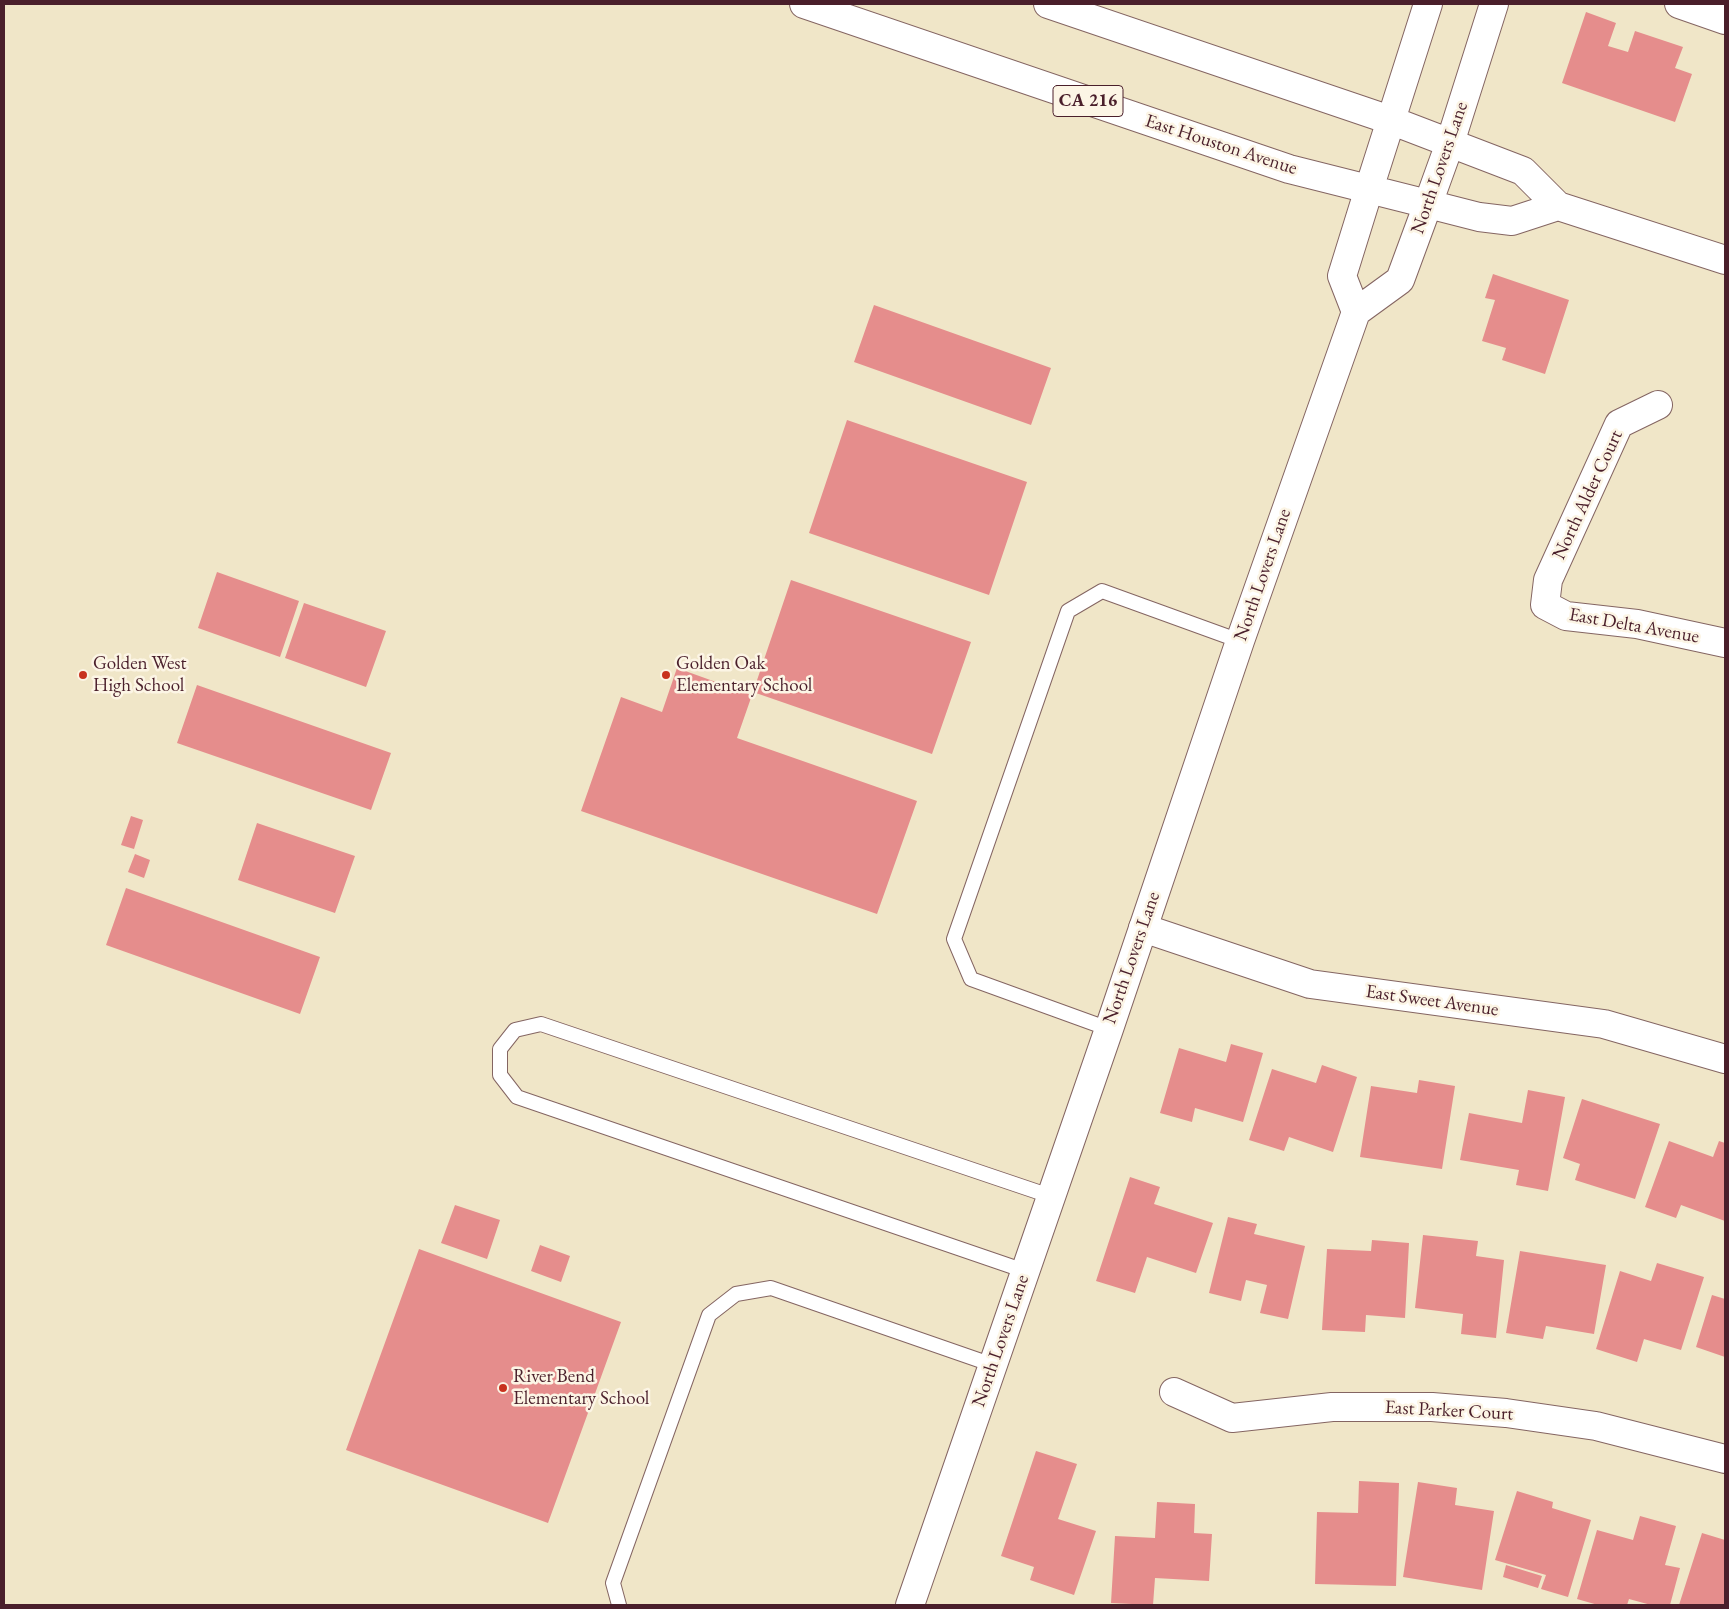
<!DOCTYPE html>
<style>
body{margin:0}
#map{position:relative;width:1729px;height:1609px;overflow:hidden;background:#f0e6c8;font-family:"EB Garamond",serif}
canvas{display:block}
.frame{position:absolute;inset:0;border:5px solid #4a1f2b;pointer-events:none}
</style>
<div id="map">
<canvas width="1729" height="1609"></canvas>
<div class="frame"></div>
</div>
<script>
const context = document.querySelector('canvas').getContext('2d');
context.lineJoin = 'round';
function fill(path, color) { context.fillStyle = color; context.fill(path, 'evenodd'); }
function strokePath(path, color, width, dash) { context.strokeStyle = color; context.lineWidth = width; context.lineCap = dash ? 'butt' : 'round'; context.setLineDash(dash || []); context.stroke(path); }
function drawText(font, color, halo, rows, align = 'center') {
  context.font = font + ' "EB Garamond",serif'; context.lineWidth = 5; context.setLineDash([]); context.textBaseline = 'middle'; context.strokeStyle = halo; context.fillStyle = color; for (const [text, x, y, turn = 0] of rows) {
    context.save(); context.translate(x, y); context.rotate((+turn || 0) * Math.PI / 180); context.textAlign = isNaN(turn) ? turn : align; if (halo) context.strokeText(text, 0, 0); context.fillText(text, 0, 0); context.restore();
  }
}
fill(new Path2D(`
 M 1586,12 L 1616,23 L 1608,46 L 1628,52 L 1635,31 L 1683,47 L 1675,68 L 1692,74 L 1675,122 L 1562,83 Z
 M 1493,274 L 1569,300 L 1545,374 L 1502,360 L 1506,348 L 1482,341 L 1495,300 L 1485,298 Z
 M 874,305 L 1051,368 L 1031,425 L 854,362 Z
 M 847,420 L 1027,482 L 989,595 L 809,533 Z
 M 217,572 L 299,601 L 280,657 L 198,628 Z
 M 791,580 L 971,642 L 932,754 L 753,692 Z
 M 304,603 L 386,631 L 366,687 L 285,658 Z
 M 677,668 L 752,695 L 737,738 L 917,801 L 877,914 L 581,811 L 621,697 L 662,712 Z
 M 197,685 L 391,753 L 371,810 L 177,743 Z
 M 131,816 L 143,820 L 134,849 L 121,845 Z
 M 257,823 L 355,856 L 335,913 L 238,880 Z
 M 135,854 L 150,860 L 144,878 L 128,872 Z
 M 126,888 L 320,957 L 300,1014 L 106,945 Z
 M 1231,1044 L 1263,1053 L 1243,1122 L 1195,1108 L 1192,1122 L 1160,1113 L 1179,1048 L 1226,1062 Z
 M 1322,1065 L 1357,1077 L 1333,1152 L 1289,1137 L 1284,1151 L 1249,1140 L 1272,1069 L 1316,1083 Z
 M 1419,1080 L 1455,1086 L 1442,1169 L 1360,1157 L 1371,1086 L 1417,1093 Z
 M 1528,1090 L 1565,1097 L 1548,1191 L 1516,1185 L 1519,1170 L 1460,1160 L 1469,1113 L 1522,1123 Z
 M 1582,1099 L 1660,1124 L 1635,1199 L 1575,1180 L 1580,1164 L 1563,1158 Z
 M 1669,1141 L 1713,1157 L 1719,1141 L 1725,1143 L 1725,1221 L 1681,1205 L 1676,1218 L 1645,1207 Z
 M 1130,1177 L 1160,1187 L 1154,1204 L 1213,1223 L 1196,1273 L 1147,1257 L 1135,1293 L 1096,1281 Z
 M 455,1205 L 500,1220 L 487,1259 L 441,1243 Z
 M 1228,1217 L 1257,1224 L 1254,1234 L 1305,1246 L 1288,1319 L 1260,1313 L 1267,1285 L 1246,1280 L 1241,1301 L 1209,1293 Z
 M 1423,1235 L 1478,1241 L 1476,1256 L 1504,1260 L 1496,1338 L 1461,1334 L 1463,1314 L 1415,1308 Z
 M 1372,1240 L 1409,1243 L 1405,1318 L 1366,1315 L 1365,1332 L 1322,1330 L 1327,1249 L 1371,1251 Z
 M 540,1245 L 570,1256 L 561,1282 L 531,1271 Z
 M 419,1249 L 621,1322 L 548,1523 L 346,1450 Z
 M 1520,1251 L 1606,1265 L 1594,1334 L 1546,1326 L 1543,1339 L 1506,1333 Z
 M 1657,1263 L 1704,1277 L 1681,1350 L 1644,1339 L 1637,1362 L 1596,1349 L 1620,1271 L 1651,1281 Z
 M 1712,1295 L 1725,1299 L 1725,1357 L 1696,1347 Z
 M 1036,1451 L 1077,1464 L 1058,1519 L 1096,1531 L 1074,1595 L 1030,1580 L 1034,1567 L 1001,1556 Z
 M 1359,1481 L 1399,1483 L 1396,1586 L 1315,1584 L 1317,1512 L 1358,1513 Z
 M 1418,1482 L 1457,1488 L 1455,1505 L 1494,1511 L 1482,1590 L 1403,1577 Z
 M 1517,1491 L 1553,1502 L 1552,1508 L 1591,1520 L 1568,1597 L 1541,1589 L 1546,1575 L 1495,1560 Z
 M 1157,1502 L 1195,1504 L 1194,1533 L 1212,1534 L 1209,1581 L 1155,1578 L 1153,1605 L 1111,1603 L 1115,1536 L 1155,1538 Z
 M 1640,1516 L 1676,1526 L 1665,1565 L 1680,1568 L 1670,1605 L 1651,1605 L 1629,1599 L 1627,1605 L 1598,1605 L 1577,1599 L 1597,1530 L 1633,1540 Z
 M 1702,1533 L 1725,1540 L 1725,1605 L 1679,1605 Z
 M 1506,1565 L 1542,1576 L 1538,1588 L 1503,1577 Z`), '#e58d8c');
const lane = new Path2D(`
 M 1109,1029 L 971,979 L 954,939 L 1068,611 L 1102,591 L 1240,641
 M 1025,1271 L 517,1097 L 500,1075 L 500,1049 L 515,1030 L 541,1024 L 1050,1196
 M 619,1605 L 613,1583 L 709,1315 L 736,1294 L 771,1288 L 993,1365`);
const street = new Path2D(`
 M 1679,4 L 1725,20
 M 1658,405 L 1619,424 L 1548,580 L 1545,605 L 1566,616 L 1637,624 L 1725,643
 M 1143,928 L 1310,984 L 1604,1024 L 1725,1059
 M 1174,1392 L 1232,1418 L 1332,1407 L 1432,1407 L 1506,1413 L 1596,1426 L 1725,1459`);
const secondary = new Path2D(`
 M 1450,143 L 1523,171 L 1558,206 L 1725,260
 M 1356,312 L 1342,276 L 1369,189
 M 910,1605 L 1109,1029 L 1240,641 L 1356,312 L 1400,280 L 1428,204 L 1479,217 L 1512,221 L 1558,206`);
const primary = new Path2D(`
 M 804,4 L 1289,169 L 1428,204 L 1450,143 L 1494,4
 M 1048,4 L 1390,120 L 1450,143
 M 1369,189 L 1428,4`);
strokePath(lane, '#846562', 16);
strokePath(street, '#846562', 30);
strokePath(secondary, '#846562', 30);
strokePath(primary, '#846562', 30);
strokePath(lane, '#fff', 14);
strokePath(street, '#fff', 28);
strokePath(secondary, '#fff', 28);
strokePath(primary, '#fff', 28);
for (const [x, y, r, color] of [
 [83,675,5,"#c8321e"],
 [666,675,5,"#c8321e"],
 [503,1388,5,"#c8321e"]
]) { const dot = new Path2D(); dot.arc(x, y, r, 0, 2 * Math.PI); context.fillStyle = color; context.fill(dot); strokePath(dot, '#fcf5e5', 2); }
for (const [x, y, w] of [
 [1088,101,70]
]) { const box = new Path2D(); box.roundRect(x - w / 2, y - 15.5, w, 31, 4); context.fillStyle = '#fcf5e5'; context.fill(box); strokePath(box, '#4a1f2b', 1); }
drawText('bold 18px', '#4a1f2b', null, [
 ["CA 216",1088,101]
]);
drawText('19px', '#4a1f2b', '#fcf5e5', [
 ["East Houston Avenue",1221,145,18],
 ["North Lovers Lane",1440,168,-71],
 ["North Alder Court",1588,495,-65],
 ["North Lovers Lane",1263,575,-71],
 ["East Delta Avenue",1634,626,10],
 ["North Lovers Lane",1132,958,-71],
 ["East Sweet Avenue",1432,1001,8],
 ["North Lovers Lane",1001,1341,-71],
 ["East Parker Court",1449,1411,3]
]);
drawText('19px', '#4a1f2b', '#fcf5e5', [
 ["Golden West",93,664],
 ["High School",93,686],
 ["Golden Oak",676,664],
 ["Elementary School",676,686],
 ["River Bend",513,1377],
 ["Elementary School",513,1399]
], 'left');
</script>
